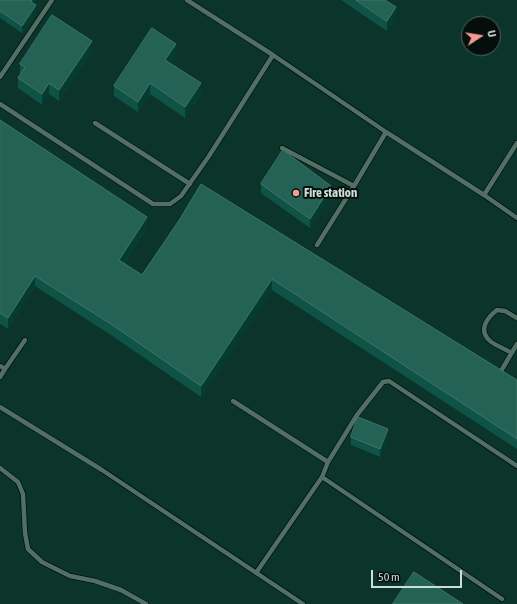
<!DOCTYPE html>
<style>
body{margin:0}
#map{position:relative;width:517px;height:604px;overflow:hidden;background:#0b2921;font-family:"Asap Condensed",sans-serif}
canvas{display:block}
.north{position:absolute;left:461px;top:16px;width:40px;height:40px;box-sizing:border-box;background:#040f0b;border:1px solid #54615d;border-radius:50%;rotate:78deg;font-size:11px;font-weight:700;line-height:16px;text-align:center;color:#cdddd7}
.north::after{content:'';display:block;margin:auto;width:14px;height:18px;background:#f59c92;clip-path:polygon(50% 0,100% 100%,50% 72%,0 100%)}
.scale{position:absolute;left:371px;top:570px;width:91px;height:18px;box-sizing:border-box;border:2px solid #cdddd7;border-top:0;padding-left:5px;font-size:12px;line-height:14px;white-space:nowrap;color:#cdddd7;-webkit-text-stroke:3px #040f0b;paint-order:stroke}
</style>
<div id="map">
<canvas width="517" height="604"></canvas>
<div class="north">U</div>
<div class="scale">50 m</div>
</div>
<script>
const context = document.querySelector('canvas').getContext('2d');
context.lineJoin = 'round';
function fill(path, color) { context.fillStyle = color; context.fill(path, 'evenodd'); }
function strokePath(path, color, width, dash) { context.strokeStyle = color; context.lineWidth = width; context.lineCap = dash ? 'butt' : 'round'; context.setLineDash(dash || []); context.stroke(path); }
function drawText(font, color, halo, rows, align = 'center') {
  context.font = font + ' "Asap Condensed",sans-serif'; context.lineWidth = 4; context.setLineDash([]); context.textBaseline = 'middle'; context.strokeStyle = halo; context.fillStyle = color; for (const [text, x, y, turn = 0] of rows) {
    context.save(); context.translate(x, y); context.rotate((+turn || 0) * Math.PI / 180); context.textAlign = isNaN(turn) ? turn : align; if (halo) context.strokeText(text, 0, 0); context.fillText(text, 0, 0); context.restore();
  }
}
fill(new Path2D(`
 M 0,0 L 517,0 L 517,604 L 0,604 ZM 469,24 L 493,24 L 493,48 L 469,48 Z`), '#0b342b');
const lane = new Path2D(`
 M 187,0 L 273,55 L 386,132 L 484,195 L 517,218
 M 0,77 L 52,0
 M 0,104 L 153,204 L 170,204 L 181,196 L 209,156 L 273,55
 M 95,123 L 190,184
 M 282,148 L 354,186
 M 484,195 L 517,143
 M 317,245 L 354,186 L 386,132
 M 512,353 C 505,349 494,345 489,340 C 478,329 488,317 497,310 L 505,311 L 517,318
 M 0,366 L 5,369 L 0,377
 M 5,369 L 25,340
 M 501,371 L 517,344
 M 233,401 L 328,462
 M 0,407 L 102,470 L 303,604
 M 0,468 L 18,482 L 23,494 L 25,533 L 28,549 L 42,562 L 70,576 L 95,581 L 121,590 L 146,604
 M 322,477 L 502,599
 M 256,573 L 322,477 L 328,462 L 357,415 L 383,382 L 389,381 L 517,466`);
strokePath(lane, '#00110b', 6);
strokePath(lane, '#516f65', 4.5);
fill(new Path2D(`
 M 0,0 L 35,4 L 36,13 L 22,33 L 0,18 Z
 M 341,0 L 385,0 L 396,17 L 387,31 Z
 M 92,52 L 59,101 L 49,94 L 42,105 L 18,88 L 18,78 L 20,75 L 20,64 Z
 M 176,55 L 170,63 L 201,94 L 185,118 L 150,94 L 138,112 L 114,96 L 114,86 Z
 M 0,120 L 147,227 L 124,264 L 142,275 L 180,219 L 517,380 L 517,449 L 272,290 L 201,397 L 111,335 L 35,286 L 8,329 L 0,324 Z
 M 261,184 L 331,194 L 310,228 L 261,193 Z
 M 351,437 L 388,437 L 380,457 L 351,445 Z`), '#0e5345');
fill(new Path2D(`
 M 32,0 L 37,0 L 31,9 L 31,2 Z
 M 36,5 L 36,13 L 22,33 L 22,26 Z
 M 396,7 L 396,17 L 387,31 L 387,21 Z
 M 92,41 L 92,52 L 59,101 L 59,90 Z
 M 176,44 L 176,55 L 165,71 L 165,60 Z
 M 49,83 L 49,94 L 42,105 L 42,94 Z
 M 150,83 L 150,94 L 138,112 L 138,102 Z
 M 201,83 L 201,94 L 185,118 L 185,107 Z
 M 331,186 L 331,194 L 310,228 L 310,219 Z
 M 147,217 L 147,227 L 119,271 L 119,260 Z
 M 35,276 L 35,286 L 8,329 L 8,318 Z
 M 272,279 L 272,290 L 201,397 L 201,386 Z
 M 388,429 L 388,437 L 380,457 L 380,449 Z`), '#043c30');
const building = new Path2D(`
 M 0,0 L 32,0 L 31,2 L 36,5 L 22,26 L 0,11 Z
 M 356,0 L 385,0 L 396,7 L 387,21 Z
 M 52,15 L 92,41 L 59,90 L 49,83 L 42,94 L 18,78 L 25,67 L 20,64 Z
 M 152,28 L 176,44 L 165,60 L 201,83 L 185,107 L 150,83 L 138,102 L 114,86 Z
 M 0,120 L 147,217 L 119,260 L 142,275 L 180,219 L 201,184 L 517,380 L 517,439 L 272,279 L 201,386 L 111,324 L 35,276 L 8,318 L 0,313 Z
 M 283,150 L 331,186 L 310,219 L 261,184 Z
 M 358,417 L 388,429 L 380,449 L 351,437 Z
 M 414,572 L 463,604 L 393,604 Z`);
fill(building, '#236255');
strokePath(building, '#3e7569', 1);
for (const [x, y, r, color] of [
 [296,193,4,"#f59c92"]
]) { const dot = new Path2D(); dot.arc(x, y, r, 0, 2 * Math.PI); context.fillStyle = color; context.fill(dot); strokePath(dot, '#040f0b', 1.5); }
drawText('bold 13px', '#cdddd7', '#040f0b', [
 ["Fire station",304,193]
], 'left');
</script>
